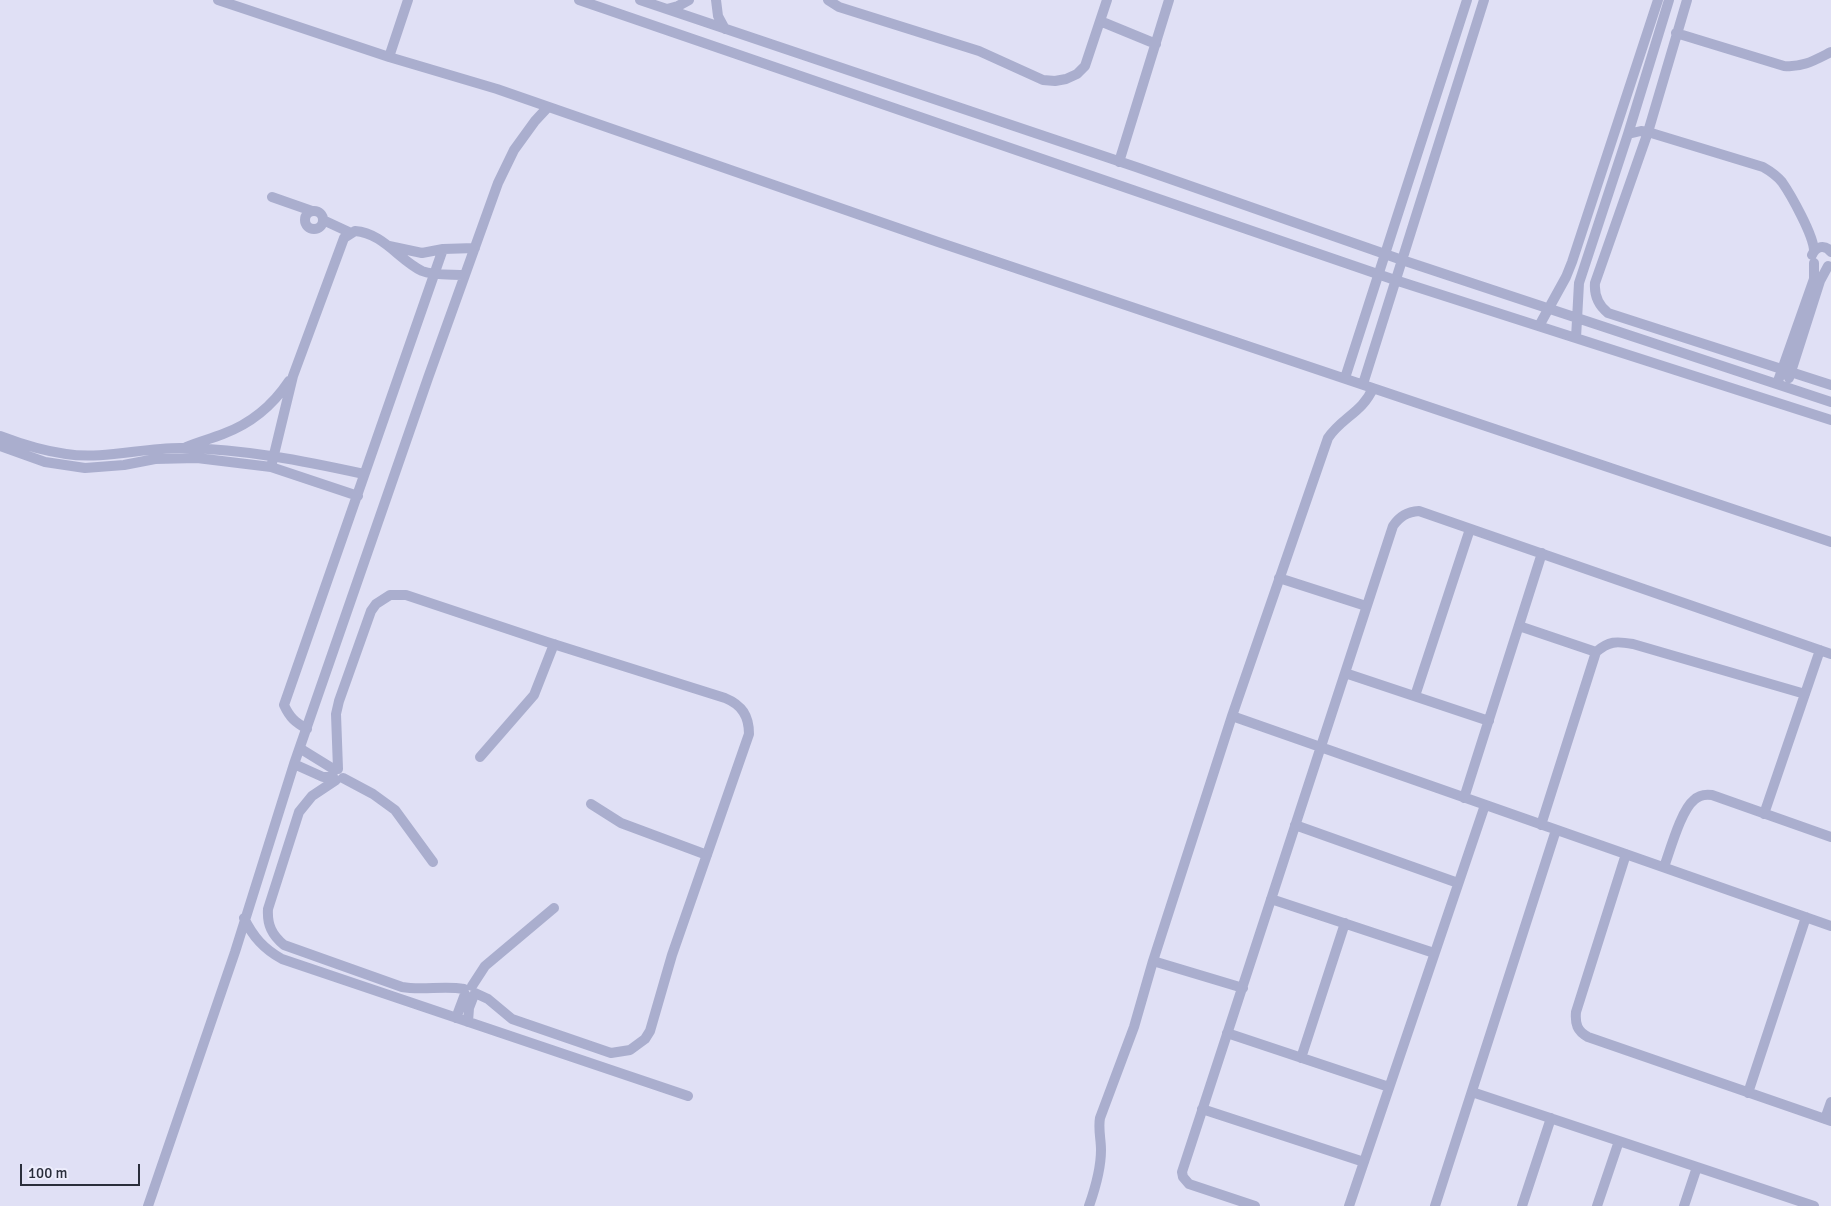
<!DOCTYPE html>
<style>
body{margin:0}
#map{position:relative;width:1831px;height:1206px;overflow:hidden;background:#e0e0f5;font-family:Signika,sans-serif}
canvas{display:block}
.scale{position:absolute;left:20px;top:1164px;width:120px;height:22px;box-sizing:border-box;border:2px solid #2a2e3b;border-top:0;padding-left:6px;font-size:15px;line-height:18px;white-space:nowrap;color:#2a2e3b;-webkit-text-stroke:4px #ededfc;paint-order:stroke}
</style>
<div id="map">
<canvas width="1831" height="1206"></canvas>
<div class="scale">100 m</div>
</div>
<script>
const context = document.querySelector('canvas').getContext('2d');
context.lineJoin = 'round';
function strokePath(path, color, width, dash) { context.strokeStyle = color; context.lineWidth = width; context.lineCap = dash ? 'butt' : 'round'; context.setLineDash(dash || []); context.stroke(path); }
strokePath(new Path2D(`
 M 218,0 L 389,57 L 497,89 L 938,242 L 1831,542
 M 579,0 L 1395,280 L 1831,420
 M 640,0 L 1136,167 L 1402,260 L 1831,402
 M 716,0 L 718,16 L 725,29
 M 828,0 L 839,7 L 979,51 L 1043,80 L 1055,81 L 1066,79 L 1077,74 L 1085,66 L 1107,0
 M 1687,0 L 1648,132 L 1595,283 C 1594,296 1598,305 1608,313 L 1831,385
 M 667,9 L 678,6 L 689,0
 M 1100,21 L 1156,44
 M 1676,33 L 1784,66 C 1802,68 1815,60 1831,52
 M 389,57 L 408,0
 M 1628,134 L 1641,131 L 1648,132 L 1763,167 C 1770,171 1777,176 1782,182 C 1791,195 1814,236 1814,251
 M 1119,162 L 1169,0
 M 272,197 L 312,211
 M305 220a9 9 0 1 1 18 0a9 9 0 1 1-18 0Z
 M 323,220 L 351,233
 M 389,246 L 422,253 L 443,249 L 475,248
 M 1812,255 C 1816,246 1825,244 1831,252
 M 1539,326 L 1566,277 L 1572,262 L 1658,0
 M 1576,338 L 1579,283 L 1628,134 L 1669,0
 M 1345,378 L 1467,0
 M 1789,378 L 1820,281 L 1828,266
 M 1363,384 L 1484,0
 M 1777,384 L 1814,279 L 1814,263
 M 0,436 C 21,444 43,451 66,454 C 104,460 145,447 183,448 C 245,449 304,461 364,474
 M 0,446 L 45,462 L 85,468 L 124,465 L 155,459 L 197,458 L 271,467 L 358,496
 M 186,447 C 198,442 210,439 223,434 C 250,424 273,405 289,381
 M 271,467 L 293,376 L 344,238 L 355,231 C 383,233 399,260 422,271 C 434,276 452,274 465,275
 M 1279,578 L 1366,606
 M 1519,626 L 1596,652
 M 1345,673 L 1489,721
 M 1415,696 L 1470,529
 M 1232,716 L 1831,926
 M 307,729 C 295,722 290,718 284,705 L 443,249
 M 301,749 L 335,770
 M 480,757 L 534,695 L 554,644
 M 294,764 L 323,777 L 333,777
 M 338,769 L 336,714 L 339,701 L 371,611 L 376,604 L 390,595 L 406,595 L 547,642 L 725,698 C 742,705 749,716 749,734 L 672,955 L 650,1031 L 645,1039 L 630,1050 L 611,1053 L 512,1019 L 488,999 L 475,993
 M 343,778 L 373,794 L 395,810 L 433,862
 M 336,780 L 312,796 L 299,812 L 268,909 C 267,925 272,935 284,945 L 402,987 C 423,991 443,985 464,989
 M 1464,798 L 1542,553
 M 591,804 L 621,823 L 707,855
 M 1764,814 L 1820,650
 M 1295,825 L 1458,883
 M 1541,825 L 1596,652 C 1609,641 1616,641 1633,644 L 1805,694
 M 1626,854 L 1576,1012 C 1575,1024 1577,1031 1588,1037 L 1831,1121
 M 1664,867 C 1670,851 1681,810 1694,800 C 1699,795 1705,794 1712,795 L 1831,837
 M 1271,899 L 1434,953
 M 244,918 C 253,937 264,949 282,959 L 688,1096
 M 1153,961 L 1243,988
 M 472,986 L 485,966 L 554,908
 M 456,1018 L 465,994
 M 468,1022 L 469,1008 L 474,995
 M 1227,1033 L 1389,1087
 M 1301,1058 L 1345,923
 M 1472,1092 L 1814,1206
 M 1748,1093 L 1806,917
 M 1202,1109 L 1364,1162
 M 1825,1119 L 1831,1102
 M 148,1206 L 235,952 L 294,764 L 428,378 L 498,183 L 514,150 L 535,121 L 548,107
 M 1089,1206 C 1095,1189 1101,1169 1101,1150 C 1101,1139 1098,1129 1100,1118 L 1134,1027 L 1153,961 L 1232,716 L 1328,438 C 1341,418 1363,412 1373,388
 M 1255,1206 L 1189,1184 L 1183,1177 L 1182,1172 L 1393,526 C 1400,516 1407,512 1419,511 L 1831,654
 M 1349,1206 L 1485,805
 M 1435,1206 L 1556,830
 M 1522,1206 L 1551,1118
 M 1597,1206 L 1619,1141
 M 1684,1206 L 1697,1167`), '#aaaece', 10);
</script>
